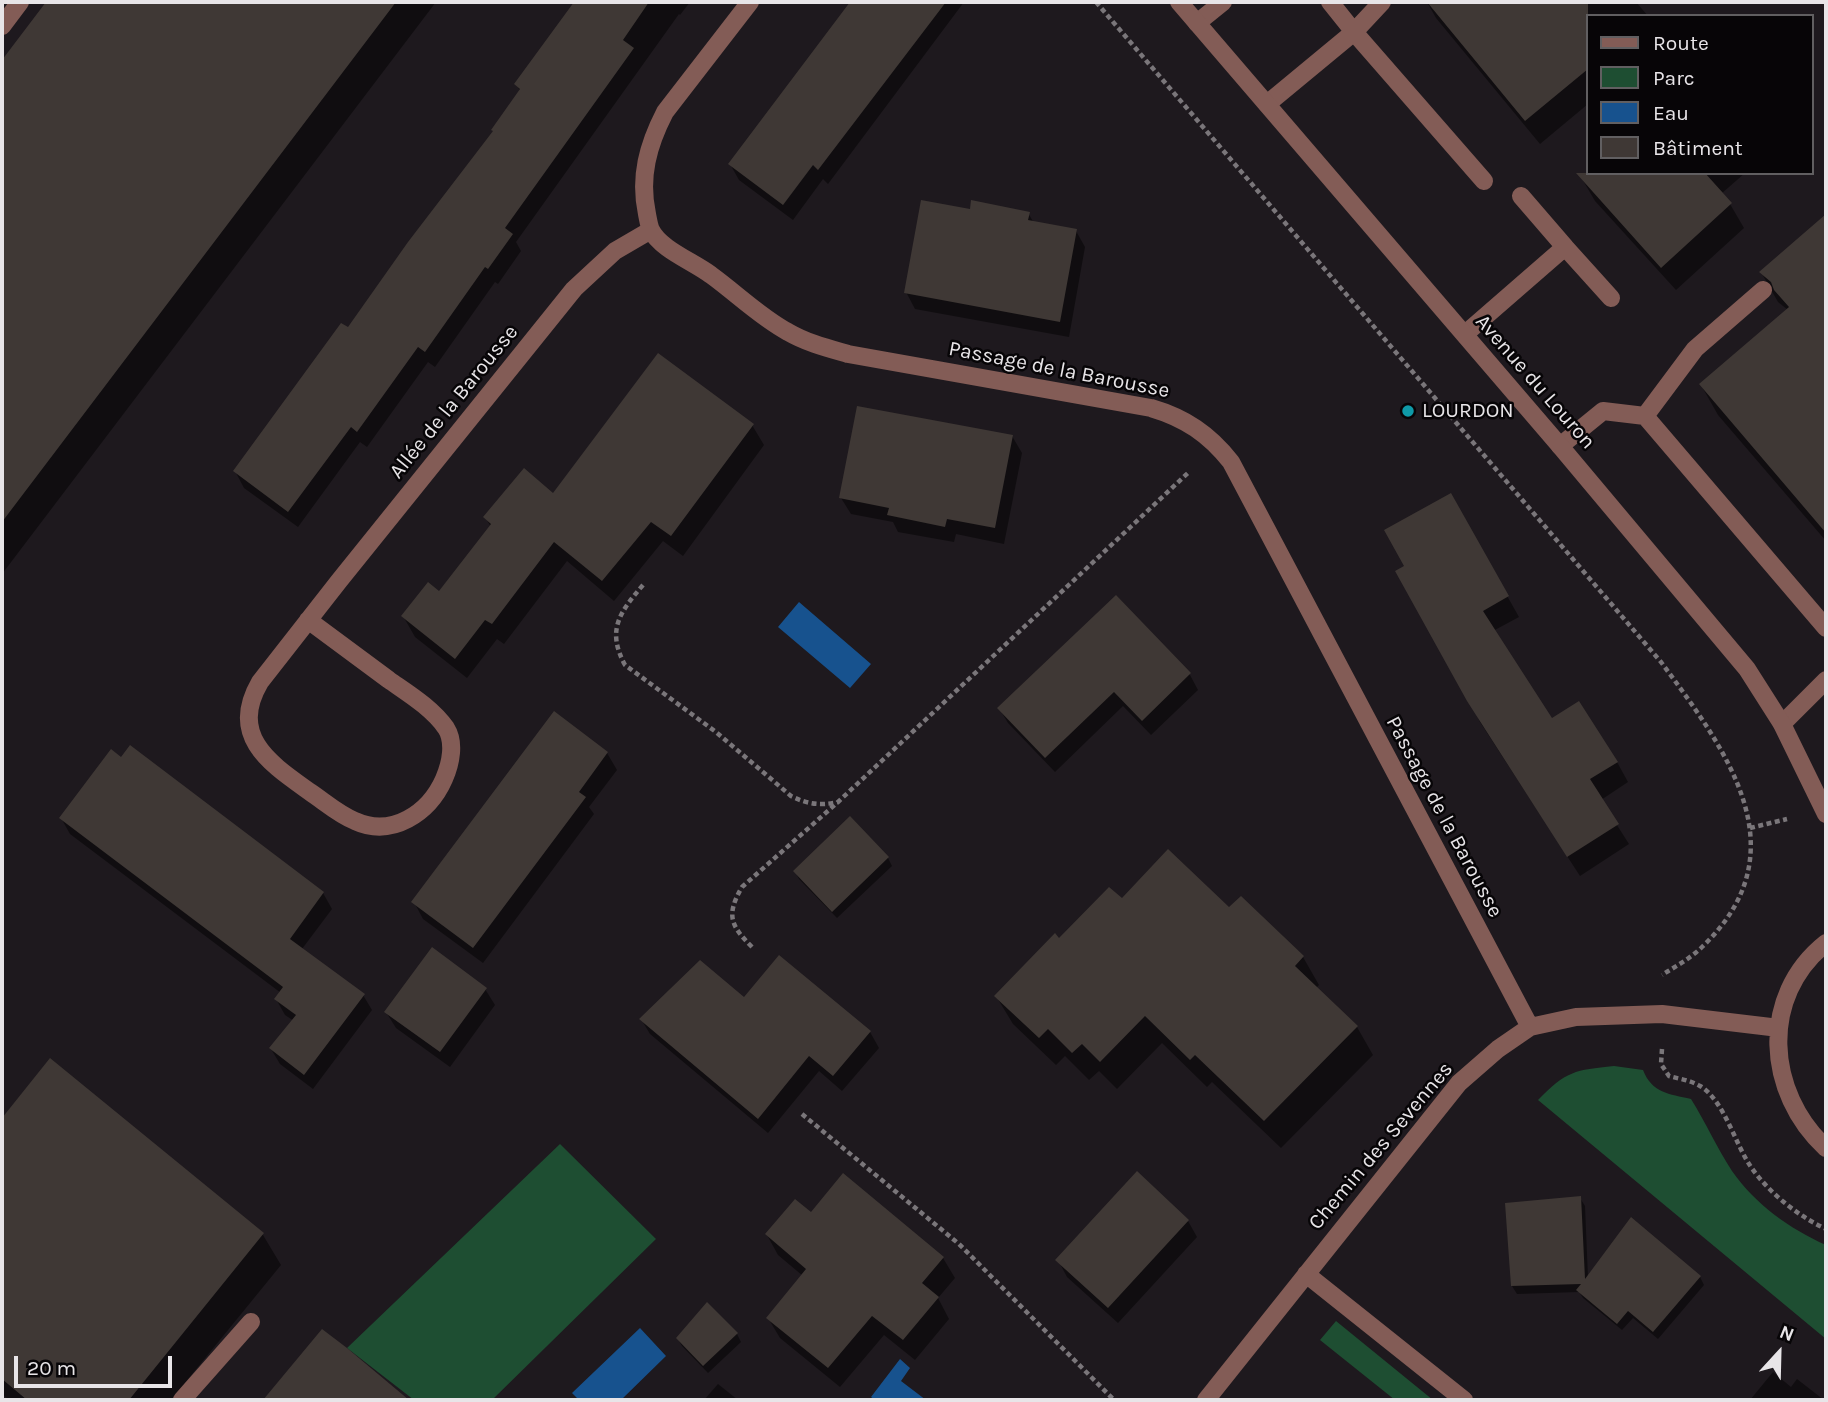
<!DOCTYPE html>
<meta charset="utf-8">
<style>
body{margin:0}
#map{position:relative;width:1828px;height:1402px;overflow:hidden;background:#1e191e;font-family:Karla,sans-serif}
canvas{display:block}
.frame{position:absolute;inset:0;border:4px solid #e8e5e8;pointer-events:none}
.legend{position:absolute;left:1586px;top:14px;width:228px;height:161px;box-sizing:border-box;background:#070507;border:2px solid #615f61;margin:0;padding:9px 12px;list-style:none;font-size:21px;color:#e8e5e8}
.legend li{display:flex;align-items:center;gap:14px;height:35px}
.legend b{width:35px;border:2px solid #615f61}
.north{position:absolute;left:1744px;top:1318px;width:70px;height:70px;-webkit-text-stroke:5px #070507;paint-order:stroke;rotate:22deg;font-size:19px;font-weight:700;line-height:28px;text-align:center;color:#e8e5e8}
.north::after{content:'';display:block;margin:auto;width:24px;height:32px;background:#e8e5e8;clip-path:polygon(50% 0,100% 100%,50% 72%,0 100%)}
.scale{position:absolute;left:14px;top:1356px;width:158px;height:32px;box-sizing:border-box;border:4px solid #e8e5e8;border-top:0;padding-left:9px;font-size:21px;line-height:24px;white-space:nowrap;color:#e8e5e8;-webkit-text-stroke:5px #070507;paint-order:stroke}
</style>
<div id="map">
<canvas width="1828" height="1402"></canvas>
<div class="frame"></div>
<ul class="legend">
<li><b style="height:9px;background:#835c56"></b>Route</li>
<li><b style="height:19px;background:#1e4e32"></b>Parc</li>
<li><b style="height:19px;background:#17528e"></b>Eau</li>
<li><b style="height:19px;background:#3f3835"></b>Bâtiment</li>
</ul>
<div class="north">N</div>
<div class="scale">20 m</div>
</div>
<script>
const context = document.querySelector('canvas').getContext('2d');
context.lineJoin = 'round';
function fill(path, color) { context.fillStyle = color; context.fill(path, 'evenodd'); }
function strokePath(path, color, width, dash) { context.strokeStyle = color; context.lineWidth = width; context.lineCap = dash ? 'butt' : 'round'; context.setLineDash(dash || []); context.stroke(path); }
function drawText(font, color, halo, rows, align = 'center') {
  context.font = font + ' Karla,sans-serif'; context.lineWidth = 5; context.setLineDash([]); context.textBaseline = 'middle'; context.strokeStyle = halo; context.fillStyle = color; for (const [text, x, y, turn = 0] of rows) {
    context.save(); context.translate(x, y); context.rotate((+turn || 0) * Math.PI / 180); context.textAlign = isNaN(turn) ? turn : align; if (halo) context.strokeText(text, 0, 0); context.fillText(text, 0, 0); context.restore();
  }
}
fill(new Path2D(`
 M 1614,1066 L 1643,1070 C 1652,1093 1669,1094 1691,1099 C 1706,1123 1717,1148 1732,1171 C 1755,1204 1790,1229 1826,1245 L 1826,1339 L 1538,1100 C 1566,1071 1575,1070 1614,1066 Z
 M 560,1144 L 656,1239 L 492,1400 L 414,1400 L 347,1348 Z
 M 1336,1321 L 1433,1400 L 1395,1400 L 1320,1340 Z`), '#1e4e32');
fill(new Path2D(`
 M 799,602 L 871,664 L 850,688 L 778,627 Z
 M 640,1328 L 666,1356 L 621,1400 L 579,1400 L 572,1393 Z
 M 900,1359 L 910,1368 L 901,1381 L 926,1400 L 875,1400 L 871,1397 Z`), '#17528e');
fill(new Path2D(`
 M 48,2 L 436,2 L 2,574 L 2,63 Z
 M 576,2 L 690,2 L 680,15 L 679,14 L 516,242 L 521,251 L 498,284 L 495,282 L 435,367 L 428,362 L 367,447 L 360,442 L 298,527 L 244,488 L 235,471 L 348,330 L 495,132 L 521,92 L 516,84 Z
 M 851,2 L 964,2 L 828,184 L 823,179 L 793,220 L 739,180 L 730,164 Z
 M 1427,2 L 1636,2 L 1648,16 L 1588,16 L 1588,104 L 1540,144 L 1436,18 Z
 M 1588,171 L 1588,173 L 1745,173 L 1721,194 L 1730,204 L 1744,228 L 1676,290 L 1595,201 L 1581,177 Z
 M 1028,213 L 1034,223 L 1076,231 L 1085,247 L 1069,337 L 915,309 L 906,292 Z
 M 1826,216 L 1826,541 L 1718,415 L 1701,385 L 1788,310 L 1778,302 L 1761,272 Z
 M 752,425 L 764,445 L 683,556 L 663,541 L 614,601 L 567,561 L 504,644 L 497,639 L 467,678 L 415,637 L 403,616 L 439,593 L 491,527 L 485,517 L 554,496 Z
 M 1012,436 L 1022,453 L 1004,544 L 956,534 L 954,542 L 898,532 L 893,522 L 851,514 L 841,498 Z
 M 1450,495 L 1519,617 L 1493,631 L 1552,720 L 1617,762 L 1628,782 L 1601,800 L 1629,844 L 1580,876 L 1480,722 L 1406,567 Z
 M 1116,597 L 1190,675 L 1198,690 L 1151,735 L 1123,706 L 1055,772 L 1008,723 L 999,708 Z
 M 554,714 L 607,753 L 617,770 L 589,807 L 594,814 L 483,963 L 423,919 L 414,902 Z
 M 61,818 L 323,893 L 332,909 L 302,949 L 363,995 L 372,1010 L 313,1089 L 280,1064 L 271,1049 L 294,1021 L 285,1015 L 276,999 L 281,993 L 70,834 Z
 M 850,819 L 888,858 L 892,866 L 837,918 L 799,879 L 795,871 Z
 M 1241,898 L 1303,957 L 1319,985 L 1316,988 L 1357,1027 L 1373,1055 L 1281,1148 L 1212,1082 L 1207,1087 L 1162,1043 L 1117,1089 L 1099,1071 L 1089,1080 L 1065,1056 L 1056,1065 L 1013,1024 L 996,996 L 1059,941 L 1122,900 L 1229,910 Z
 M 485,989 L 495,1005 L 450,1067 L 396,1028 L 386,1012 Z
 M 744,999 L 870,1032 L 879,1048 L 842,1091 L 819,1071 L 768,1133 L 650,1034 L 641,1019 Z
 M 50,1061 L 263,1235 L 281,1265 L 171,1400 L 9,1400 L 2,1394 L 2,1120 Z
 M 1580,1198 L 1585,1206 L 1588,1278 L 1700,1277 L 1704,1285 L 1658,1339 L 1633,1318 L 1622,1330 L 1583,1298 L 1579,1292 L 1517,1294 L 1512,1286 Z
 M 812,1215 L 943,1258 L 955,1278 L 938,1298 L 949,1319 L 915,1360 L 884,1335 L 840,1387 L 780,1338 L 768,1318 L 803,1276 L 778,1255 L 767,1235 Z
 M 1188,1221 L 1197,1237 L 1118,1323 L 1067,1277 L 1058,1260 Z
 M 707,1304 L 737,1334 L 741,1342 L 708,1373 L 682,1346 L 678,1339 Z
 M 323,1331 L 406,1400 L 265,1400 Z
 M 1773,1372 L 1791,1387 L 1797,1379 L 1824,1400 L 1750,1400 Z
 M 718,1384 L 738,1400 L 704,1400 Z`), '#0007');
fill(new Path2D(`
 M 46,2 L 396,2 L 2,522 L 2,60 Z
 M 574,2 L 649,2 L 623,40 L 634,48 L 505,228 L 513,234 L 488,269 L 485,267 L 425,352 L 418,347 L 357,432 L 351,427 L 288,512 L 233,471 L 341,323 L 348,327 L 408,242 L 493,131 L 491,130 L 520,89 L 514,84 Z
 M 850,2 L 946,2 L 818,170 L 813,165 L 783,205 L 728,164 Z
 M 1427,2 L 1588,2 L 1588,69 L 1525,121 Z
 M 1576,173 L 1705,173 L 1732,203 L 1661,268 Z
 M 921,200 L 970,209 L 971,200 L 1030,212 L 1028,220 L 1077,229 L 1060,322 L 904,293 Z
 M 1826,214 L 1826,533 L 1699,384 L 1789,307 L 1774,290 L 1771,282 L 1759,272 Z
 M 658,353 L 754,424 L 671,536 L 651,522 L 602,581 L 554,542 L 492,624 L 485,620 L 455,659 L 401,616 L 428,582 L 439,591 L 491,524 L 483,517 L 524,468 L 553,493 Z
 M 857,406 L 1013,435 L 995,528 L 947,519 L 945,527 L 887,515 L 889,508 L 839,498 Z
 M 1451,493 L 1509,596 L 1483,611 L 1552,718 L 1579,701 L 1618,762 L 1590,779 L 1619,824 L 1567,857 L 1467,701 L 1395,571 L 1404,566 L 1384,530 Z
 M 1116,595 L 1191,673 L 1142,721 L 1114,692 L 1045,758 L 997,708 Z
 M 554,711 L 608,752 L 579,792 L 586,797 L 473,948 L 411,902 Z
 M 130,745 L 324,892 L 290,939 L 365,994 L 304,1075 L 269,1048 L 296,1015 L 274,999 L 283,987 L 59,818 L 111,749 L 121,757 Z
 M 850,816 L 889,857 L 832,912 L 793,871 Z
 M 1168,849 L 1229,907 L 1241,896 L 1304,956 L 1295,966 L 1358,1026 L 1264,1121 L 1195,1055 L 1190,1060 L 1145,1016 L 1100,1062 L 1082,1044 L 1072,1053 L 1048,1029 L 1039,1038 L 994,996 L 1055,933 L 1059,938 L 1109,887 L 1122,898 Z
 M 432,947 L 487,988 L 440,1052 L 384,1012 Z
 M 779,955 L 871,1031 L 833,1076 L 809,1056 L 758,1119 L 639,1019 L 700,960 L 744,997 Z
 M 50,1058 L 264,1233 L 129,1400 L 27,1400 L 2,1379 L 2,1118 Z
 M 1137,1171 L 1189,1220 L 1108,1308 L 1055,1260 Z
 M 843,1173 L 944,1257 L 922,1283 L 939,1297 L 903,1340 L 872,1316 L 828,1368 L 766,1318 L 806,1269 L 765,1234 L 795,1199 L 811,1212 Z
 M 1581,1196 L 1585,1279 L 1631,1217 L 1701,1276 L 1653,1332 L 1628,1311 L 1617,1324 L 1576,1290 L 1581,1284 L 1511,1286 L 1505,1203 Z
 M 707,1302 L 738,1333 L 703,1366 L 676,1338 Z
 M 322,1329 L 347,1348 L 409,1400 L 263,1400 Z`), '#3f3835');
strokePath(new Path2D(`
 M 1096,2 L 1661,662 C 1726,750 1803,851 1702,947 C 1691,958 1676,966 1662,975
 M 643,585 C 620,612 606,630 625,665 L 716,732 L 791,796 C 807,804 820,806 838,802
 M 1750,828 L 1787,819
 M 752,947 C 730,925 726,915 742,887 L 838,802 L 1190,471
 M 1662,1049 L 1661,1064 L 1669,1076 C 1679,1079 1690,1080 1700,1086 C 1724,1100 1735,1144 1751,1167 C 1769,1193 1798,1216 1826,1229
 M 802,1114 L 959,1244 L 1114,1400`), '#7a767a', 4.5, [5, 3.5]);
strokePath(new Path2D(`
 M 1330,2 L 1354,32 L 1382,2
 M 1197,23 L 1223,2
 M 2,26 L 20,2
 M 1267,104 L 1354,32 L 1484,181
 M 1521,196 L 1565,247
 M 1763,290 L 1695,349 L 1645,416 L 1826,628
 M 1465,334 L 1565,247 L 1611,298
 M 1560,446 L 1603,411 L 1645,416
 M 1782,724 L 1826,680
 M 182,1400 L 251,1322`), '#835c56', 18);
strokePath(new Path2D(`
 M 750,2 L 665,112 C 648,145 639,177 647,214 C 648,219 649,226 651,230 C 660,249 694,262 711,275 C 736,293 760,317 788,332 C 807,343 827,348 848,354 L 1151,408 C 1185,418 1209,434 1231,462 L 1530,1027
 M 1179,2 L 1560,446 L 1747,669 L 1782,724 L 1826,814
 M 308,620 C 335,640 362,660 389,680 C 409,694 432,708 446,728 C 455,742 451,763 444,779 C 429,813 392,838 355,821 C 338,814 325,802 310,792 C 271,764 228,737 260,682 L 339,581 L 574,289 L 615,251 L 651,230
 M 1826,943 C 1759,996 1766,1093 1826,1148
 M 1306,1274 L 1464,1400
 M 1206,1400 L 1459,1083 L 1498,1049 L 1530,1027 L 1576,1017 L 1662,1014 L 1779,1028`), '#835c56', 18);
for (const [x, y, r, color] of [
 [1408,411,7,"#0f9aa8"]
]) { const dot = new Path2D(); dot.arc(x, y, r, 0, 2 * Math.PI); context.fillStyle = color; context.fill(dot); strokePath(dot, '#070507', 2.5); }
drawText('21px', '#e8e5e8', '#070507', [
 ["Passage de la Barousse",1059,370,11],
 ["Avenue du Louron",1535,382,49],
 ["Allée de la Barousse",454,402,-51],
 ["Passage de la Barousse",1444,817,62],
 ["Chemin des Sevennes",1381,1146,-50]
]);
drawText('21px', '#e8e5e8', '#070507', [
 ["LOURDON",1422,411]
], 'left');
</script>
